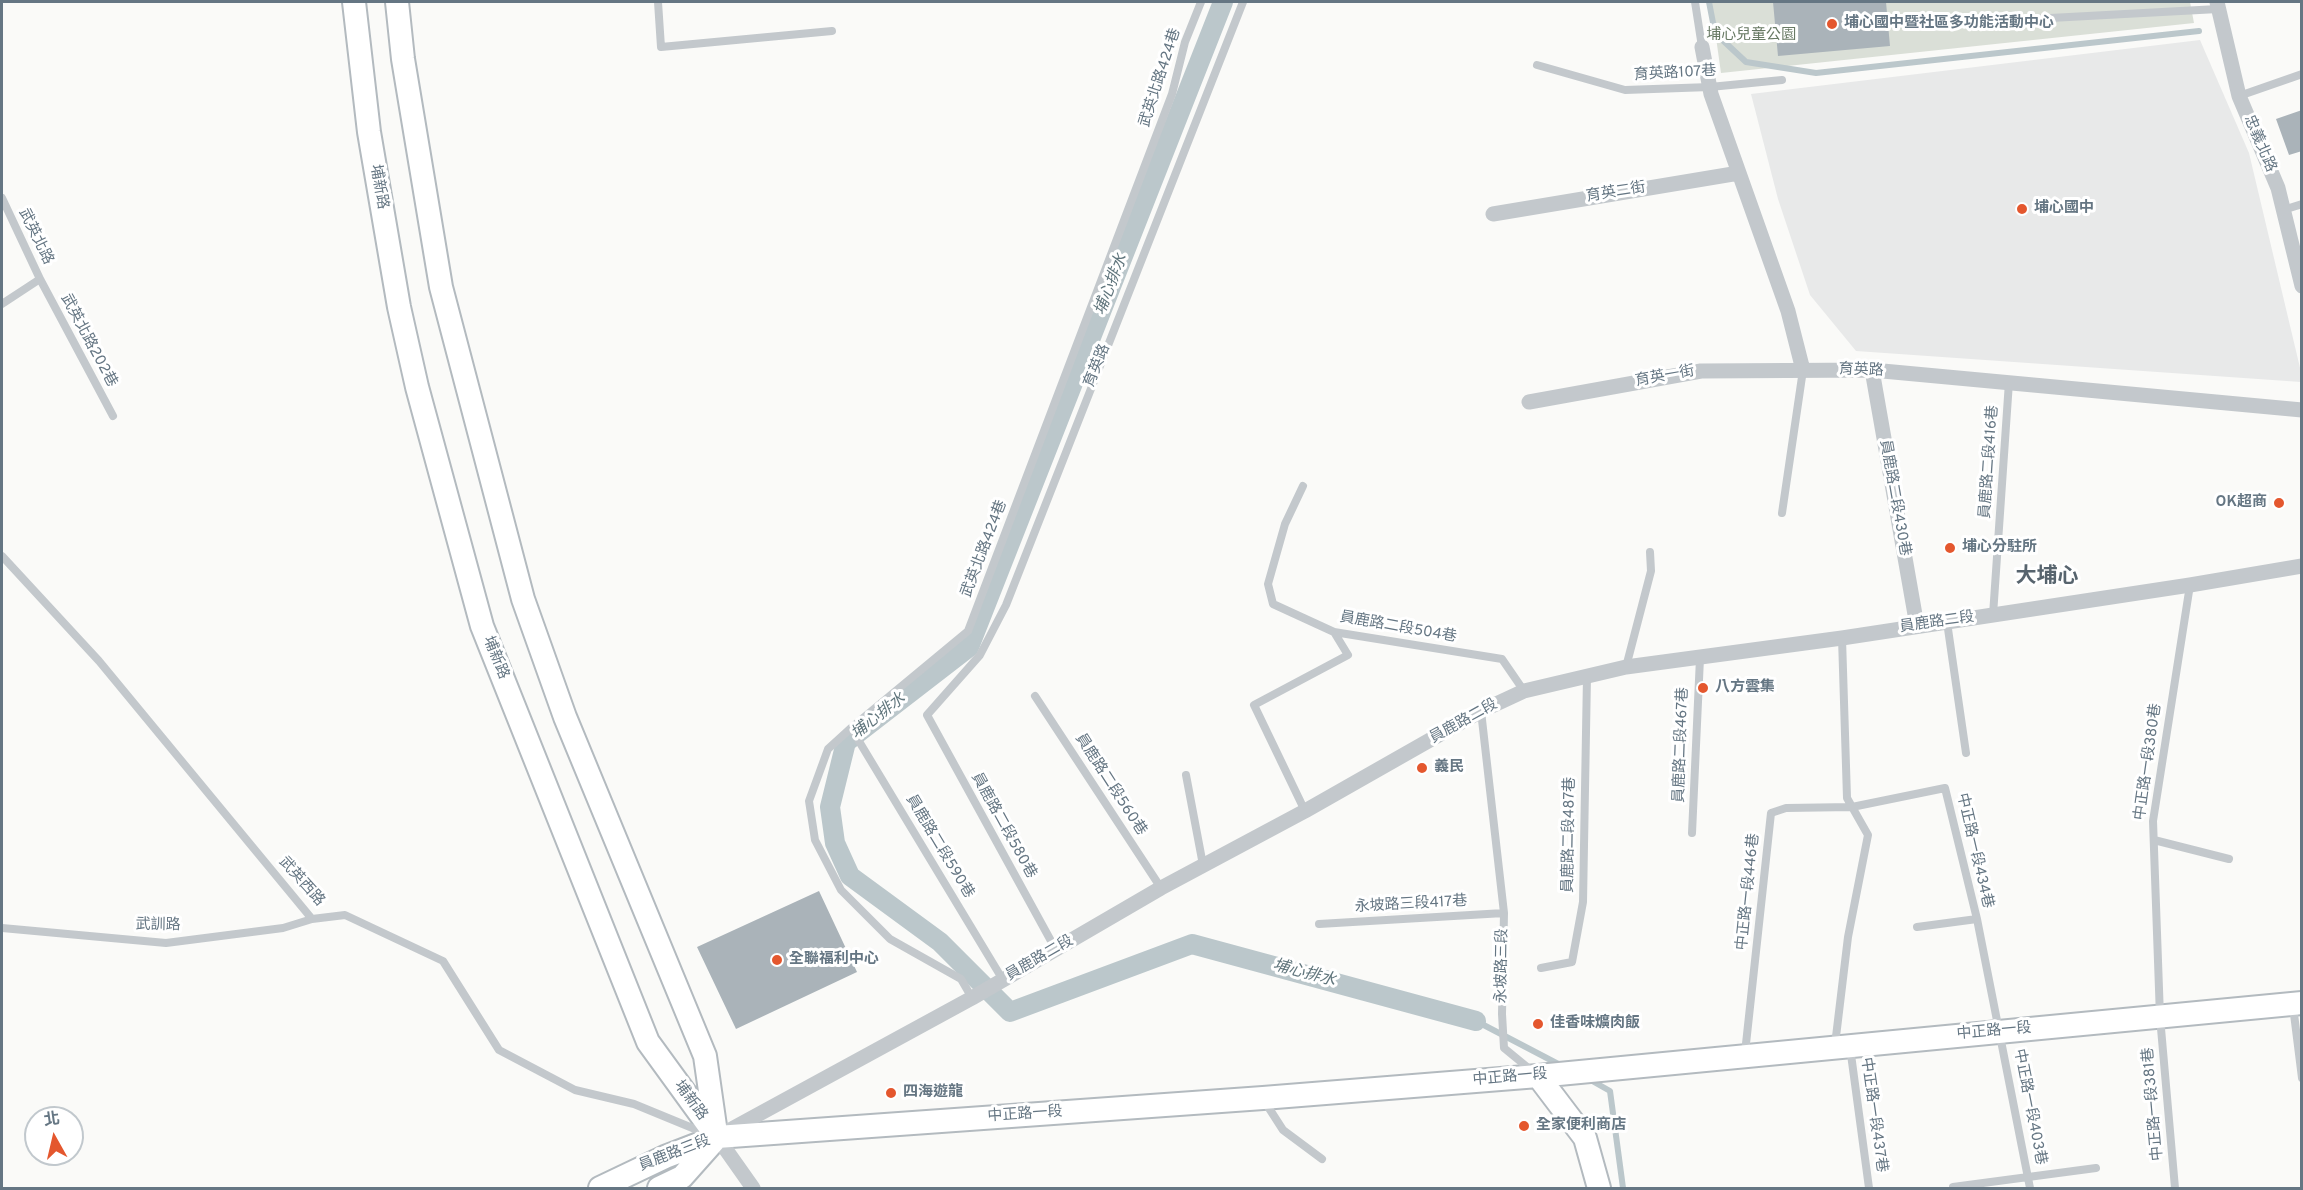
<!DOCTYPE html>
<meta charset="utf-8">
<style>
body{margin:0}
#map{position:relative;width:2303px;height:1190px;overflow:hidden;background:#fafaf8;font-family:Overpass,"Noto Sans TC",sans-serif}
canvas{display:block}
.frame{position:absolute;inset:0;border:3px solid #657683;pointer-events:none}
.north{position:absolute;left:24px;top:1106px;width:60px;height:60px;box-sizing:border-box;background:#fff;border:2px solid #c1c8cd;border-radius:50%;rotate:352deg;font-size:16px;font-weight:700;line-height:24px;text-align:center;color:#657683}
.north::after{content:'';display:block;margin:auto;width:21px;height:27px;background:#e4572e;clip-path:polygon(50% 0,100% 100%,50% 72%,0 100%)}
</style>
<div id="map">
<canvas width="2303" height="1190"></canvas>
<div class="frame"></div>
<div class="north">北</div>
</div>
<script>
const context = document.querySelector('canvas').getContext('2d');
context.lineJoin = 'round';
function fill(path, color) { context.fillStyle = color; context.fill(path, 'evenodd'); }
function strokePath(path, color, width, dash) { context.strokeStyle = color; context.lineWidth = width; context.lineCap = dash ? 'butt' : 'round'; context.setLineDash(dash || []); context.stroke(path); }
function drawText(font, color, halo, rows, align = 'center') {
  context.font = font + ' Overpass,"Noto Sans TC",sans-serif'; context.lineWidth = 6; context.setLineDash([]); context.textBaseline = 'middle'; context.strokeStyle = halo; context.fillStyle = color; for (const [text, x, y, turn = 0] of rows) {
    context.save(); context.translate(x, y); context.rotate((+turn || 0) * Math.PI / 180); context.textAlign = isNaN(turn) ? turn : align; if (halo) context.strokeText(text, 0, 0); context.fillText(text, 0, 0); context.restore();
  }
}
fill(new Path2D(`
 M 2200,40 L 2249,153 L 2301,372 L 2301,382 L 1856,351 L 1810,295 L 1778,199 L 1751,94 Z`), '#e8e9e9');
fill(new Path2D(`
 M 1711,2 L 2190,2 L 2194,23 L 1721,73 Z`), '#dadfd7');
strokePath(new Path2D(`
 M 1709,2 L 1715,33 L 1746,62 L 1816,73 L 2199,31
 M 1476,1021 L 1564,1067
 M 1587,1078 L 1610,1091 L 1623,1188`), '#bbc7cb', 6);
strokePath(new Path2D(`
 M 1223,2 L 969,647 L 846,742 L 830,807 L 835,843 L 850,876 L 940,942 L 1010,1012 L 1192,944 L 1476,1021`), '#bbc7cb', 20);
fill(new Path2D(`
 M 1773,2 L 1886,2 L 1890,46 L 1778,56 Z
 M 2302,110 L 2302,151 L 2289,155 L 2276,119 Z
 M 819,891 L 857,972 L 736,1029 L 697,947 Z`), '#aab3b9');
const secondary = new Path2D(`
 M 354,2 L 369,132 L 399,307 L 417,387 L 482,626 L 648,1042 L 717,1137
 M 397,2 L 403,59 L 441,287 L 523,599 L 565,717 L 705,1056 L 716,1133
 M 1538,1076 L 1585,1138 L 1599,1188
 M 600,1188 L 665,1157 L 717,1137 L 1263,1098 L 1538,1076 L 2302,1003
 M 659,1188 L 682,1177 L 714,1141`);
strokePath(secondary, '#b3babf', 26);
strokePath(new Path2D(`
 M 658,2 L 661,47 L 832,31
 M 1695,2 L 1702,47
 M 1920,25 L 2218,9
 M 1537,65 L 1625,90 L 1710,87 L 1782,80
 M 2239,96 L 2302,74
 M 2,198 L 40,279 L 2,304
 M 2283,210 L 2302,204
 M 40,279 L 113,416
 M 1303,486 L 1285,524 L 1268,584 L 1273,604 L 1334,632 L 1502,659 L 1524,691
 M 1782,513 L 1803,370
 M 2,556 L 99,661 L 312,919 L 345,915 L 443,961 L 499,1050 L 575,1090 L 634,1104 L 707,1134
 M 1993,615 L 2009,382
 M 1947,622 L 1966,753
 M 1626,667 L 1651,571 L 1650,552
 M 1035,696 L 1161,888
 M 1481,711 L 1504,913 L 1502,1014 L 1504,1048 L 1532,1071
 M 851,728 L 1003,980
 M 1186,775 L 1203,865
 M 1305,811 L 1254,705 L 1348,655 L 1334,632
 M 1692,833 L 1700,658
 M 2154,840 L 2229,859
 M 1977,919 L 2030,1188
 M 1319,924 L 1504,913
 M 2,928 L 166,943 L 283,928 L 312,919
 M 1056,950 L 927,715 L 980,655 L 1006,605 L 1243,2
 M 1541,968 L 1572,962 L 1583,902 L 1587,676
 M 972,998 L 961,979 L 890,939 L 841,890 L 815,840 L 809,801 L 828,749 L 851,728 L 968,631 L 1172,94 L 1185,42 L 1201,2
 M 2293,1006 L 2302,1078
 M 1835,1045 L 1848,937 L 1868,835 L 1847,798 L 1842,638
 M 1850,1047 L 1869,1188
 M 1745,1053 L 1771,813 L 1786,808 L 1852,807 L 1945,788 L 1977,919 L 1917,927
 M 1265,1102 L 1283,1130 L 1322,1159
 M 1953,1187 L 2096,1168
 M 2175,1188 L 2160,1017 L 2153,821 L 2190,585`), '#c3c8cc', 8);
strokePath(new Path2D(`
 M 2217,2 L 2239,96 L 2278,188 L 2302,286
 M 1702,47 L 1711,94 L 1788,311 L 1803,370
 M 1493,214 L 1739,173
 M 1872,370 L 1917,626
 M 1529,402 L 1701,371 L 1872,370 L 2302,410
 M 753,1188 L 717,1137 L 972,998 L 1161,888 L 1305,811 L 1481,711 L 1524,691 L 1626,667 L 1842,638 L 2190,585 L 2302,566`), '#c3c8cc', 15);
strokePath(secondary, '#fff', 22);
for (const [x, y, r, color] of [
 [1832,24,6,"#e4572e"],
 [2022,209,6,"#e4572e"],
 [2279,503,6,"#e4572e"],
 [1950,548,6,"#e4572e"],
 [1703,688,6,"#e4572e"],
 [1422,768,6,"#e4572e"],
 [777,960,6,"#e4572e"],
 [1538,1024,6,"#e4572e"],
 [891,1093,6,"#e4572e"],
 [1524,1126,6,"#e4572e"]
]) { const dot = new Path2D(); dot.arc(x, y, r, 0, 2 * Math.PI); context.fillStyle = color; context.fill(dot); strokePath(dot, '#fff', 2); }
drawText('bold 15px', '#657683', '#fff', [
 ["埔心國中暨社區多功能活動中心",1844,24],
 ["埔心國中",2034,209],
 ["OK超商",2267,503,"right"],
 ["埔心分駐所",1962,548],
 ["八方雲集",1715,688],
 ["義民",1434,768],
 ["全聯福利中心",789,960],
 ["佳香味爌肉飯",1550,1024],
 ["四海遊龍",903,1093],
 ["全家便利商店",1536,1126]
], 'left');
drawText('15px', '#687a64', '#fff', [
 ["埔心兒童公園",1751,36]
]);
drawText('15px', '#657683', '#fff', [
 ["育英路107巷",1675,74,-3],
 ["武英北路424巷",1161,78,-72],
 ["忠義北路",2259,144,67],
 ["埔新路",378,187,80],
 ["育英二街",1616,193,-9],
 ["武英北路",35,237,64],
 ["武英北路202巷",88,341,62],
 ["育英路",1098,366,-68],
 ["育英路",1861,371,2],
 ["育英一街",1665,377,-10],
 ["員鹿路二段416巷",1990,462,-86],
 ["員鹿路二段430巷",1894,498,80],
 ["武英北路424巷",985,549,-69],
 ["員鹿路二段",1937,623,-8],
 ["員鹿路二段504巷",1398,628,10],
 ["埔新路",495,658,68],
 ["員鹿路二段",1464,722,-29],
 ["員鹿路二段467巷",1682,745,-88],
 ["中正路一段380巷",2149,762,-82],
 ["員鹿路二段560巷",1110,785,57],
 ["員鹿路二段580巷",1003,826,61],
 ["員鹿路二段487巷",1570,835,-89],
 ["員鹿路二段590巷",939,847,59],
 ["中正路一段434巷",1974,851,77],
 ["武英西路",301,882,48],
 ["中正路一段446巷",1749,892,-84],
 ["永坡路三段417巷",1411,905,-3],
 ["武訓路",158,926,1],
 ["員鹿路二段",1040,959,-30],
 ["永坡路三段",1503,966,-89],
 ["中正路一段",1994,1032,-5],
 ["中正路一段",1510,1078,-5],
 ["埔新路",690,1101,54],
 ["中正路一段381巷",2154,1104,-95],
 ["中正路一段403巷",2029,1107,79],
 ["中正路一段",1025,1115,-4],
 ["中正路一段437巷",1873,1115,82],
 ["員鹿路三段",675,1154,-21]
]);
drawText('italic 16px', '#60757c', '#fff', [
 ["埔心排水",1112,285,-69],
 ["埔心排水",879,717,-38],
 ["埔心排水",1304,974,15]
]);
drawText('bold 21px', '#57646e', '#fff', [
 ["大埔心",2047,578]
]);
</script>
